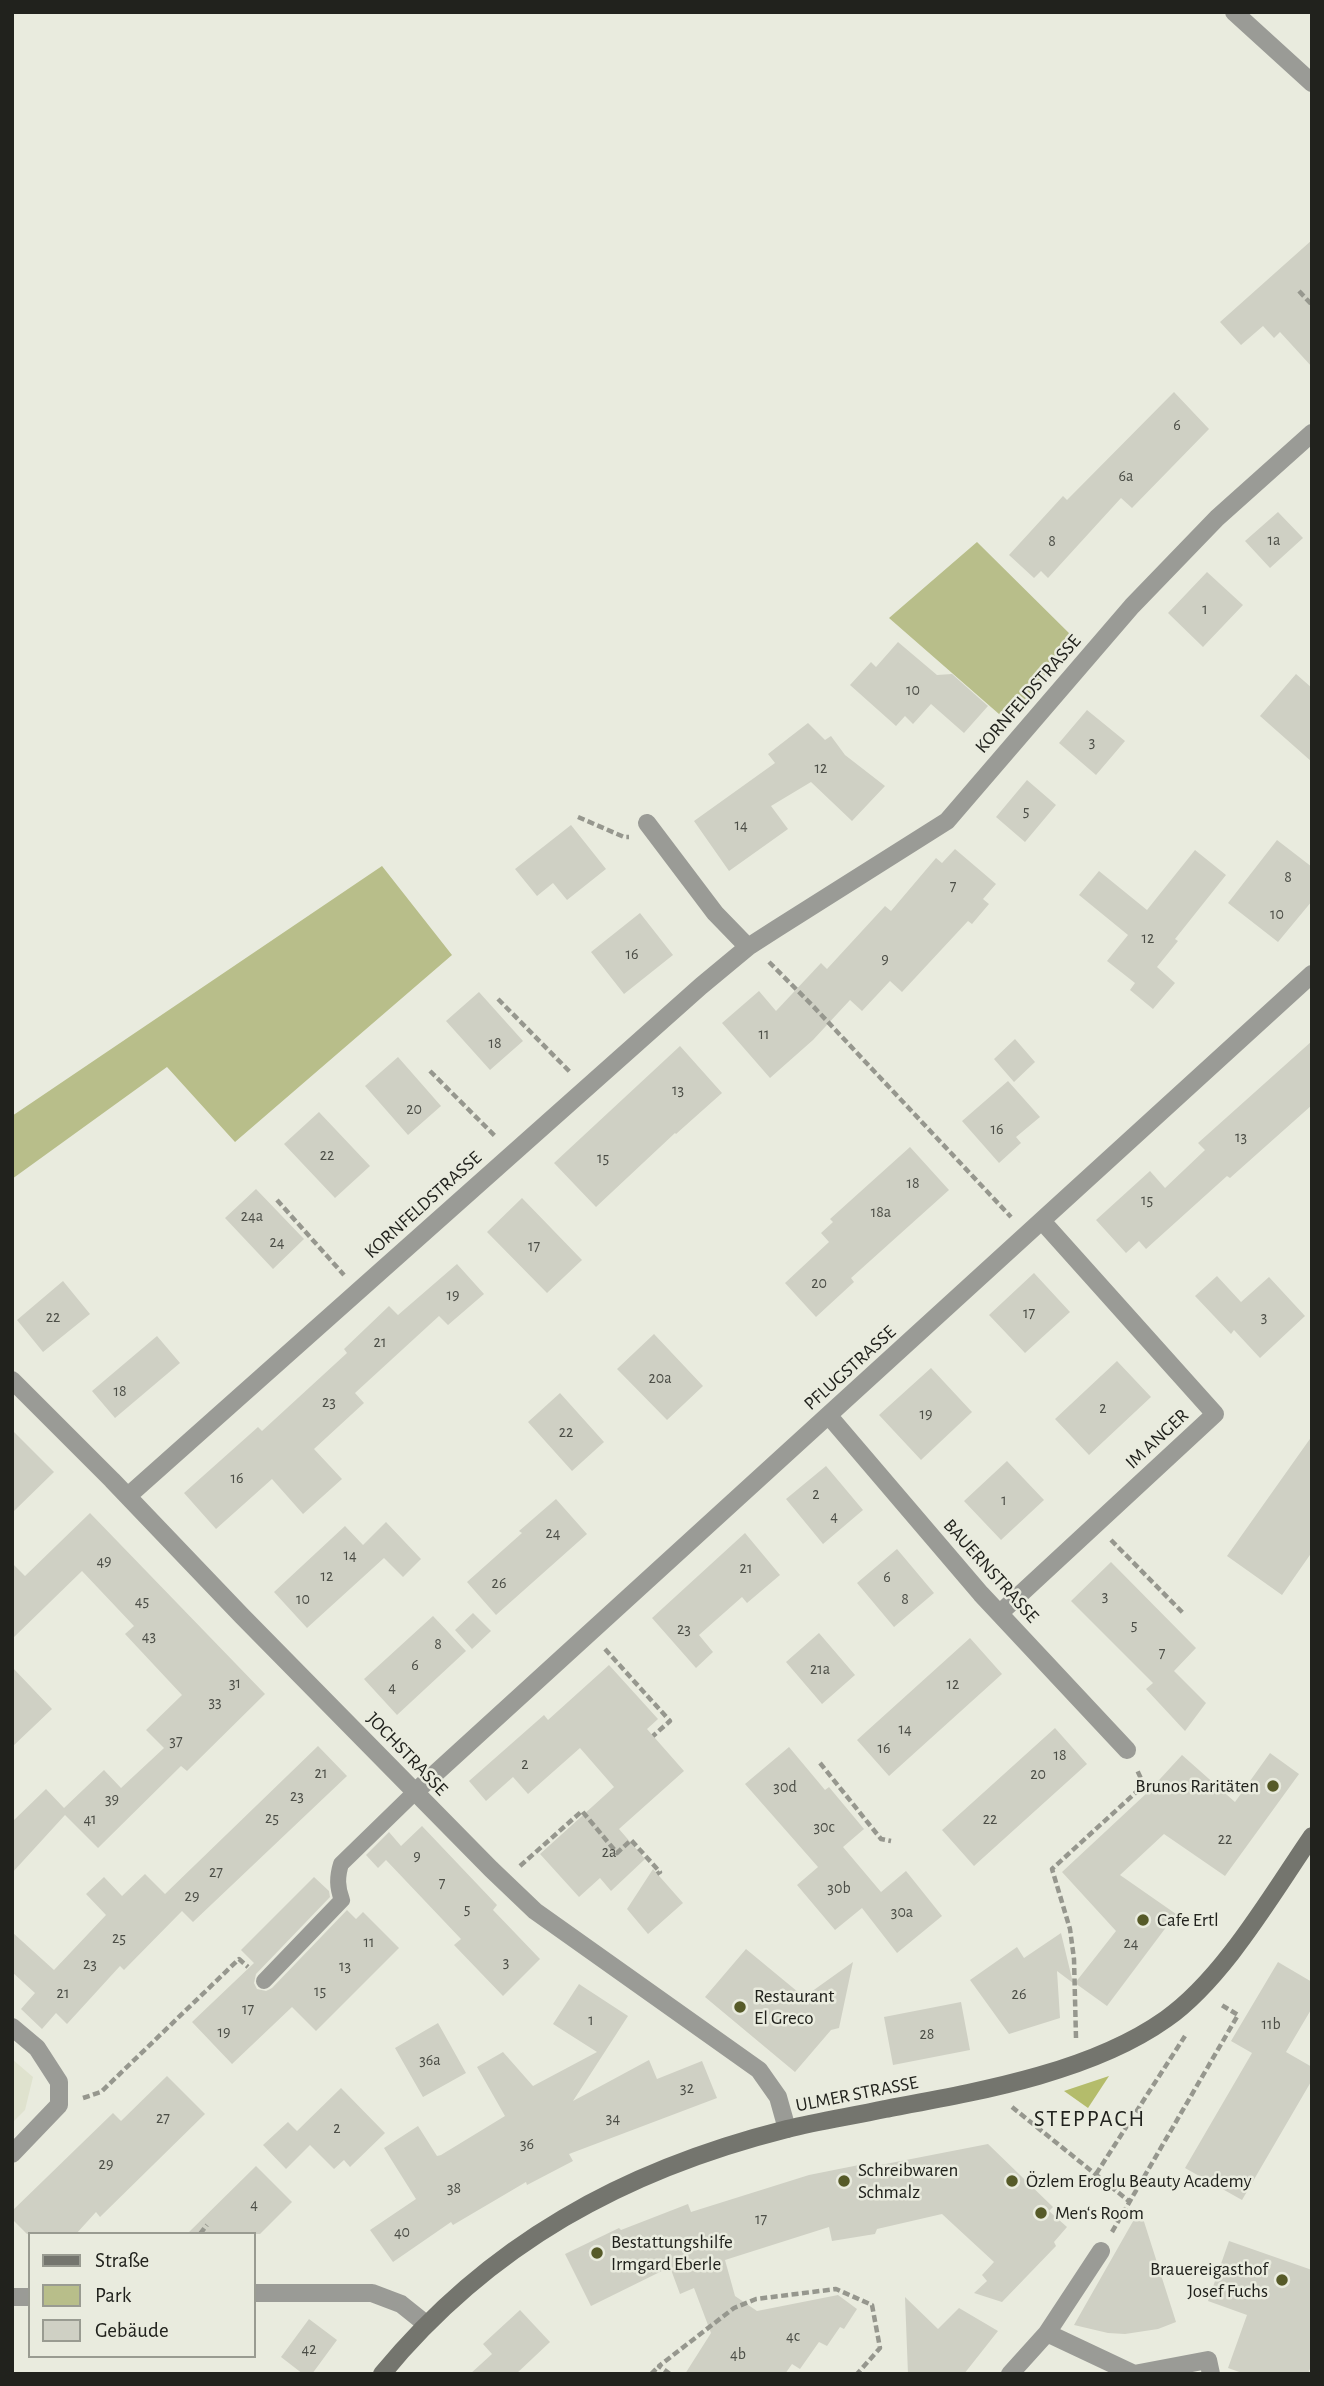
<!DOCTYPE html>
<meta charset="utf-8">
<style>
body{margin:0}
#map{position:relative;width:1324px;height:2386px;overflow:hidden;background:#e9ebde;font-family:"Alegreya Sans",sans-serif}
canvas{display:block}
.frame{position:absolute;inset:0;border:14px solid #21221d;pointer-events:none}
.legend{position:absolute;left:28px;top:2232px;width:228px;height:126px;box-sizing:border-box;background:#e9ebde;border:2px solid #999b91;margin:0;padding:9px 12px;list-style:none;font-size:21px;color:#21221d}
.legend li{display:flex;align-items:center;gap:14px;height:35px}
.legend b{width:35px;border:2px solid #999b91}
</style>
<div id="map">
<canvas width="1324" height="2386"></canvas>
<div class="frame"></div>
<ul class="legend">
<li><b style="height:9px;background:#74756e"></b>Straße</li>
<li><b style="height:19px;background:#b8be8a"></b>Park</li>
<li><b style="height:19px;background:#cfd0c4"></b>Gebäude</li>
</ul>
</div>
<script>
const context = document.querySelector('canvas').getContext('2d');
context.lineJoin = 'round';
function fill(path, color) { context.fillStyle = color; context.fill(path, 'evenodd'); }
function strokePath(path, color, width, dash) { context.strokeStyle = color; context.lineWidth = width; context.lineCap = dash ? 'butt' : 'round'; context.setLineDash(dash || []); context.stroke(path); }
function drawText(font, color, halo, rows, align = 'center') {
  context.font = font + ' "Alegreya Sans",sans-serif'; context.lineWidth = 5; context.setLineDash([]); context.textBaseline = 'middle'; context.strokeStyle = halo; context.fillStyle = color; for (const [text, x, y, turn = 0] of rows) {
    context.save(); context.translate(x, y); context.rotate((+turn || 0) * Math.PI / 180); context.textAlign = isNaN(turn) ? turn : align; if (halo) context.strokeText(text, 0, 0); context.fillText(text, 0, 0); context.restore();
  }
}
fill(new Path2D(`
 M 12,2059 L 33,2077 L 25,2110 L 12,2123 Z`), '#dfe2ce');
fill(new Path2D(`
 M 977,542 L 1075,639 L 1007,721 L 889,618 Z
 M 382,866 L 452,955 L 235,1142 L 167,1067 L 12,1179 L 12,1116 Z`), '#b8be8a');
fill(new Path2D(`
 M 1109,2076 L 1088,2108 L 1064,2091 Z`), '#b4bc6b');
fill(new Path2D(`
 M 1312,240 L 1312,367 L 1280,332 L 1274,338 L 1263,326 L 1241,345 L 1220,322 Z
 M 1174,392 L 1209,429 L 1132,508 L 1121,498 L 1048,578 L 1041,571 L 1034,578 L 1009,555 L 1063,496 L 1067,500 Z
 M 1278,512 L 1303,538 L 1270,568 L 1245,541 Z
 M 1207,572 L 1243,605 L 1203,647 L 1168,613 Z
 M 898,642 L 937,675 L 952,674 L 988,706 L 964,733 L 931,704 L 913,724 L 905,716 L 896,726 L 850,685 L 871,662 L 876,667 Z
 M 1296,674 L 1312,688 L 1312,762 L 1260,716 Z
 M 1087,710 L 1125,741 L 1096,775 L 1059,743 Z
 M 808,723 L 825,740 L 831,736 L 845,755 L 885,786 L 852,821 L 811,782 L 771,806 L 788,829 L 729,871 L 694,821 L 775,763 L 768,754 Z
 M 1027,780 L 1056,805 L 1025,842 L 996,817 Z
 M 571,825 L 606,869 L 567,900 L 553,883 L 537,896 L 515,869 Z
 M 1277,840 L 1312,867 L 1312,901 L 1278,942 L 1228,903 Z
 M 955,849 L 996,884 L 983,899 L 989,904 L 972,924 L 968,921 L 902,992 L 890,981 L 862,1011 L 850,1000 L 813,1040 L 770,1078 L 722,1023 L 759,991 L 776,1011 L 821,963 L 827,969 L 885,906 L 891,911 L 936,858 L 942,863 Z
 M 1195,850 L 1226,875 L 1175,939 L 1178,941 L 1157,967 L 1175,983 L 1153,1009 L 1130,990 L 1135,983 L 1107,961 L 1128,935 L 1079,895 L 1099,871 L 1147,910 Z
 M 640,913 L 673,955 L 624,994 L 591,952 Z
 M 479,992 L 523,1041 L 490,1070 L 446,1021 Z
 M 1015,1039 L 1035,1062 L 1014,1082 L 994,1059 Z
 M 1312,1041 L 1312,1105 L 1230,1178 L 1227,1176 L 1146,1249 L 1139,1241 L 1126,1253 L 1096,1220 L 1150,1171 L 1165,1188 L 1205,1150 L 1198,1143 Z
 M 680,1046 L 722,1093 L 676,1134 L 675,1133 L 596,1207 L 554,1163 Z
 M 398,1057 L 441,1106 L 408,1135 L 365,1086 Z
 M 1008,1081 L 1040,1117 L 1016,1137 L 1021,1143 L 999,1163 L 962,1121 Z
 M 319,1112 L 370,1166 L 335,1198 L 284,1144 Z
 M 910,1147 L 949,1190 L 851,1278 L 854,1282 L 816,1317 L 785,1283 L 829,1242 L 821,1233 L 833,1222 L 830,1219 Z
 M 256,1189 L 304,1239 L 273,1269 L 225,1218 Z
 M 522,1198 L 582,1260 L 547,1293 L 487,1232 Z
 M 457,1264 L 484,1294 L 448,1325 L 439,1316 L 355,1393 L 364,1403 L 314,1449 L 342,1479 L 303,1514 L 272,1479 L 216,1529 L 184,1493 L 258,1427 L 262,1431 L 347,1353 L 344,1349 L 389,1306 L 398,1315 Z
 M 1034,1273 L 1070,1312 L 1025,1353 L 989,1315 Z
 M 1217,1276 L 1241,1302 L 1269,1277 L 1305,1316 L 1260,1358 L 1234,1330 L 1231,1334 L 1195,1296 Z
 M 63,1281 L 90,1314 L 43,1352 L 17,1320 Z
 M 654,1334 L 703,1386 L 667,1420 L 617,1369 Z
 M 157,1336 L 180,1363 L 115,1418 L 92,1391 Z
 M 1117,1361 L 1151,1397 L 1089,1455 L 1055,1419 Z
 M 931,1368 L 972,1412 L 921,1460 L 879,1415 Z
 M 560,1393 L 604,1442 L 572,1471 L 528,1422 Z
 M 12,1430 L 54,1472 L 12,1513 Z
 M 1312,1436 L 1312,1552 L 1282,1595 L 1227,1556 Z
 M 1007,1461 L 1044,1500 L 1001,1540 L 964,1501 Z
 M 826,1466 L 863,1510 L 823,1544 L 786,1499 Z
 M 556,1499 L 587,1534 L 496,1615 L 467,1582 L 522,1533 L 519,1531 Z
 M 90,1513 L 265,1694 L 187,1771 L 181,1766 L 98,1848 L 65,1815 L 12,1873 L 12,1822 L 46,1789 L 64,1808 L 104,1770 L 121,1788 L 164,1748 L 146,1730 L 182,1695 L 125,1634 L 134,1626 L 82,1571 L 12,1639 L 12,1563 L 25,1576 Z
 M 386,1522 L 421,1559 L 403,1577 L 384,1558 L 307,1628 L 274,1592 L 345,1526 L 363,1545 Z
 M 745,1533 L 780,1575 L 747,1603 L 742,1597 L 699,1635 L 713,1652 L 696,1668 L 652,1618 Z
 M 897,1549 L 934,1593 L 894,1627 L 857,1583 Z
 M 1111,1562 L 1196,1648 L 1174,1671 L 1206,1703 L 1185,1731 L 1146,1689 L 1153,1683 L 1071,1601 Z
 M 473,1613 L 491,1631 L 472,1649 L 455,1630 Z
 M 433,1616 L 466,1651 L 397,1715 L 364,1679 Z
 M 819,1633 L 855,1675 L 822,1704 L 786,1662 Z
 M 970,1638 L 1002,1674 L 889,1776 L 857,1740 Z
 M 609,1665 L 658,1719 L 647,1729 L 684,1771 L 619,1829 L 645,1859 L 611,1891 L 600,1878 L 579,1897 L 540,1854 L 614,1787 L 580,1748 L 528,1794 L 513,1777 L 486,1801 L 469,1781 L 544,1715 L 548,1720 Z
 M 12,1667 L 52,1709 L 12,1747 Z
 M 1055,1728 L 1087,1764 L 974,1866 L 942,1830 Z
 M 318,1746 L 347,1776 L 193,1922 L 182,1911 L 124,1970 L 120,1966 L 67,2024 L 56,2013 L 42,2029 L 21,2009 L 35,1993 L 12,1972 L 12,1932 L 54,1970 L 106,1915 L 86,1894 L 104,1877 L 122,1896 L 145,1874 L 165,1894 Z
 M 789,1747 L 825,1790 L 829,1787 L 864,1829 L 843,1847 L 881,1892 L 906,1871 L 942,1916 L 897,1953 L 862,1908 L 835,1930 L 797,1885 L 818,1867 L 745,1784 Z
 M 1270,1753 L 1299,1774 L 1225,1876 L 1164,1834 L 1120,1875 L 1176,1914 L 1107,2006 L 1075,1983 L 1116,1931 L 1062,1872 L 1149,1791 L 1182,1755 L 1235,1802 Z
 M 422,1826 L 497,1905 L 493,1910 L 540,1959 L 503,1996 L 454,1945 L 461,1939 L 386,1860 L 378,1868 L 366,1855 L 389,1832 L 401,1846 Z
 M 653,1869 L 683,1903 L 648,1934 L 627,1909 Z
 M 314,1877 L 329,1891 L 330,1897 L 256,1974 L 254,1983 L 257,1989 L 266,1991 L 272,1988 L 347,1910 L 356,1919 L 363,1912 L 399,1948 L 316,2031 L 292,2007 L 232,2064 L 192,2022 L 254,1963 L 241,1950 Z
 M 1061,1933 L 1073,1983 L 1057,1971 L 1060,2018 L 1009,2034 L 970,1980 L 1017,1947 L 1024,1958 Z
 M 746,1949 L 804,1997 L 853,1962 L 839,2028 L 831,2030 L 795,2072 L 705,1997 Z
 M 1278,1962 L 1312,1982 L 1312,2008 L 1286,2052 L 1312,2067 L 1312,2080 L 1242,2200 L 1185,2168 L 1252,2053 L 1231,2041 Z
 M 579,1984 L 628,2016 L 573,2101 L 649,2060 L 657,2079 L 702,2061 L 717,2098 L 569,2154 L 573,2161 L 527,2185 L 526,2182 L 453,2225 L 451,2222 L 393,2262 L 370,2230 L 416,2199 L 384,2148 L 418,2126 L 437,2156 L 441,2155 L 505,2116 L 477,2067 L 503,2052 L 533,2086 L 597,2052 L 553,2024 Z
 M 961,2002 L 970,2050 L 893,2065 L 884,2017 Z
 M 438,2023 L 466,2073 L 423,2097 L 395,2048 Z
 M 167,2076 L 205,2114 L 100,2217 L 96,2212 L 76,2234 L 27,2234 L 12,2219 L 12,2211 L 113,2113 L 121,2121 Z
 M 341,2088 L 385,2133 L 350,2167 L 344,2160 L 334,2169 L 310,2145 L 286,2169 L 263,2145 L 288,2122 L 297,2131 Z
 M 988,2144 L 1053,2207 L 1049,2211 L 1067,2227 L 1054,2242 L 1056,2246 L 1002,2302 L 974,2293 L 987,2281 L 982,2275 L 994,2262 L 942,2214 L 877,2229 L 875,2234 L 832,2241 L 829,2227 L 725,2260 L 735,2296 L 757,2311 L 838,2295 L 857,2309 L 844,2329 L 840,2327 L 827,2346 L 819,2342 L 800,2369 L 792,2364 L 785,2374 L 685,2374 L 711,2333 L 694,2288 L 680,2294 L 670,2267 L 591,2306 L 565,2254 L 619,2228 L 621,2230 L 688,2204 L 691,2212 L 809,2175 L 864,2164 L 865,2168 Z
 M 256,2166 L 292,2202 L 260,2234 L 187,2234 Z
 M 1140,2209 L 1176,2322 L 1158,2329 L 1125,2334 L 1108,2333 L 1074,2325 Z
 M 1229,2241 L 1312,2270 L 1312,2364 L 1308,2374 L 1245,2374 L 1228,2368 L 1247,2315 L 1208,2301 Z
 M 905,2297 L 938,2329 L 959,2308 L 998,2331 L 964,2374 L 908,2374 Z
 M 520,2310 L 550,2342 L 516,2374 L 470,2374 L 492,2354 L 483,2344 Z
 M 309,2319 L 337,2340 L 312,2374 L 303,2374 L 281,2357 Z`), '#cfd0c4');
strokePath(new Path2D(`
 M 1299,291 L 1312,305
 M 578,817 L 624,837 L 629,837
 M 769,962 L 812,1005 L 1011,1217
 M 498,999 L 571,1073
 M 430,1071 L 496,1137
 M 277,1200 L 344,1275
 M 1111,1540 L 1184,1614
 M 605,1649 L 670,1721 L 653,1736
 M 820,1763 L 881,1839 L 891,1841
 M 520,1866 L 582,1811 L 617,1853 L 631,1840 L 660,1872 L 657,1874
 M 1076,2038 L 1074,1959 L 1070,1929 L 1052,1869 L 1144,1785 L 1137,1770
 M 83,2098 L 101,2092 L 239,1959 L 248,1967
 M 1012,2107 L 1130,2202
 M 1096,2174 L 1185,2036
 M 1112,2232 L 1238,2015 L 1220,2004
 M 200,2234 L 207,2225
 M 651,2374 L 659,2366
 M 670,2374 L 659,2366 L 734,2308 L 756,2299 L 836,2289 L 872,2305 L 880,2348 L 857,2374`), '#96978e', 4.5, [7, 3.5]);
strokePath(new Path2D(`
 M 264,1981 L 342,1900 C 337,1887 337,1877 341,1864 L 415,1792`), '#9a9b96', 16);
strokePath(new Path2D(`
 M 1234,12 L 1312,83
 M 647,823 L 715,913 L 748,947
 M 12,1380 L 112,1480 L 242,1616 L 491,1869 L 535,1911 L 759,2070 L 778,2097 L 787,2129
 M 829,1416 L 981,1594 L 1127,1750
 M 128,1496 L 701,986 L 748,947 L 776,929 L 947,821 L 1132,606 L 1217,518 L 1312,433
 M 1000,1613 L 1215,1414 L 1042,1221
 M 415,1792 L 1312,974
 M 12,2027 L 37,2048 L 59,2082 L 59,2105 L 12,2154
 M 1101,2251 L 1047,2333 L 1134,2374 L 1208,2360 L 1211,2374
 M 254,2293 L 372,2293 L 401,2304 L 426,2324
 M 12,2297 L 30,2297
 M 1010,2374 L 1047,2333`), '#9a9b96', 18);
strokePath(new Path2D(`
 M 382,2374 C 489,2244 624,2170 787,2129 C 819,2121 853,2116 885,2109 C 976,2092 1090,2073 1166,2019 C 1224,1978 1272,1894 1312,1836`), '#74756e', 18);
for (const [x, y, r, color] of [
 [1273,1786,7,"#565a28"],
 [1143,1920,7,"#565a28"],
 [740,2007,7,"#565a28"],
 [844,2181,7,"#565a28"],
 [1012,2181,7,"#565a28"],
 [1041,2213,7,"#565a28"],
 [597,2253,7,"#565a28"],
 [1282,2280,7,"#565a28"]
]) { const dot = new Path2D(); dot.arc(x, y, r, 0, 2 * Math.PI); context.fillStyle = color; context.fill(dot); strokePath(dot, '#e9ebde', 2.5); }
drawText('16px', '#4c4e47', null, [
 ["6",1177,425],
 ["6a",1126,476],
 ["1a",1274,540],
 ["8",1052,541],
 ["1",1205,609],
 ["10",913,690],
 ["3",1092,742],
 ["12",821,768],
 ["5",1026,811],
 ["14",741,825],
 ["8",1288,877],
 ["7",953,886],
 ["10",1277,914],
 ["12",1148,938],
 ["16",632,954],
 ["9",885,959],
 ["11",764,1034],
 ["18",495,1043],
 ["13",678,1090],
 ["20",414,1109],
 ["16",997,1129],
 ["13",1241,1137],
 ["22",327,1155],
 ["15",603,1158],
 ["18",913,1183],
 ["15",1147,1200],
 ["18a",881,1212],
 ["24a",252,1216],
 ["24",277,1242],
 ["17",534,1246],
 ["20",819,1283],
 ["19",453,1295],
 ["17",1029,1313],
 ["22",53,1317],
 ["3",1264,1317],
 ["21",380,1342],
 ["20a",660,1378],
 ["18",120,1391],
 ["23",329,1402],
 ["2",1103,1408],
 ["19",926,1414],
 ["22",566,1432],
 ["16",237,1478],
 ["2",816,1494],
 ["1",1004,1500],
 ["4",834,1516],
 ["24",553,1533],
 ["14",350,1555],
 ["49",104,1561],
 ["21",746,1568],
 ["12",327,1576],
 ["6",887,1577],
 ["26",499,1583],
 ["3",1105,1596],
 ["10",303,1599],
 ["8",905,1599],
 ["45",142,1601],
 ["5",1134,1625],
 ["23",684,1629],
 ["43",149,1636],
 ["8",438,1644],
 ["7",1162,1653],
 ["6",415,1665],
 ["21a",820,1669],
 ["31",235,1683],
 ["12",953,1684],
 ["4",392,1687],
 ["33",215,1702],
 ["14",905,1729],
 ["37",176,1741],
 ["16",884,1748],
 ["18",1060,1755],
 ["2",525,1764],
 ["21",321,1773],
 ["20",1038,1774],
 ["30d",785,1787],
 ["23",297,1796],
 ["39",112,1799],
 ["25",272,1818],
 ["41",90,1819],
 ["22",990,1819],
 ["30c",824,1827],
 ["22",1225,1839],
 ["2a",609,1852],
 ["9",417,1856],
 ["27",216,1872],
 ["7",442,1883],
 ["30b",839,1888],
 ["29",192,1896],
 ["5",467,1909],
 ["30a",902,1912],
 ["25",119,1938],
 ["11",369,1942],
 ["24",1131,1943],
 ["3",506,1962],
 ["23",90,1964],
 ["13",345,1966],
 ["15",320,1991],
 ["21",63,1993],
 ["26",1019,1994],
 ["17",248,2009],
 ["1",591,2020],
 ["11b",1271,2024],
 ["19",224,2032],
 ["28",927,2034],
 ["36a",430,2060],
 ["32",687,2088],
 ["27",163,2118],
 ["34",613,2118],
 ["2",337,2128],
 ["36",527,2144],
 ["29",106,2164],
 ["38",454,2188],
 ["4",254,2204],
 ["17",761,2219],
 ["40",402,2232],
 ["4c",793,2336],
 ["42",309,2349],
 ["4b",738,2354]
]);
drawText('19px', '#21221d', '#e9ebde', [
 ["KORNFELDSTRASSE",1028,694,-49],
 ["KORNFELDSTRASSE",423,1205,-42],
 ["PFLUGSTRASSE",850,1368,-42],
 ["IM ANGER",1157,1439,-43],
 ["BAUERNSTRASSE",991,1571,48],
 ["JOCHSTRASSE",407,1754,46],
 ["ULMER STRASSE",857,2094,-11]
]);
drawText('19px', '#21221d', '#e9ebde', [
 ["Brunos Raritäten",1259,1786,"right"],
 ["Cafe Ertl",1157,1920],
 ["Restaurant",754,1996],
 ["El Greco",754,2018],
 ["Schreibwaren",858,2170],
 ["Schmalz",858,2192],
 ["Özlem Eroglu Beauty Academy",1026,2181],
 ["Men‘s Room",1055,2213],
 ["Bestattungshilfe",611,2242],
 ["Irmgard Eberle",611,2264],
 ["Brauereigasthof",1268,2269,"right"],
 ["Josef Fuchs",1268,2291,"right"]
], 'left');
context.letterSpacing = '2px';
drawText('23px', '#21221d', '#e9ebde', [
 ["STEPPACH",1090,2119]
]);
context.letterSpacing = '0px';
</script>
